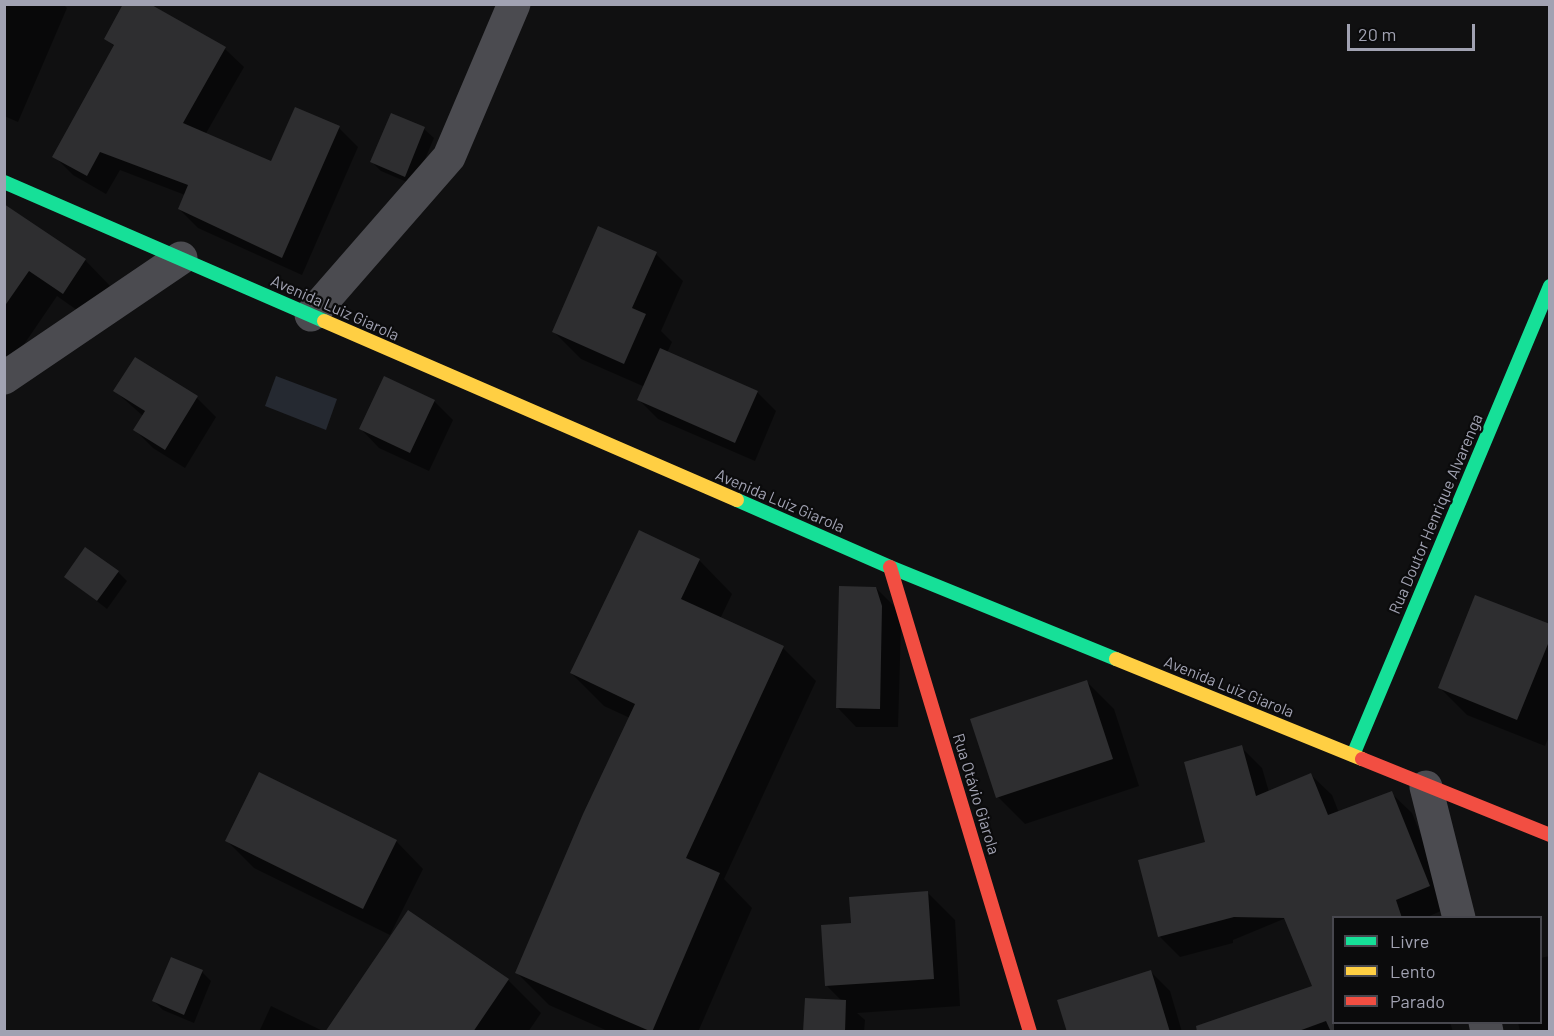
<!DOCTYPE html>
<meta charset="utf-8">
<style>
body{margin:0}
#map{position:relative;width:1554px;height:1036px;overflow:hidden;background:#101011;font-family:Barlow,sans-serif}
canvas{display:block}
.frame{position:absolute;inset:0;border:6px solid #a1a2b2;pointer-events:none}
.legend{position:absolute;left:1332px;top:916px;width:210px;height:108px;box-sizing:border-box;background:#0b0b0c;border:2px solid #47474e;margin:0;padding:8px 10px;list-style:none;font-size:18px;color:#a1a2b2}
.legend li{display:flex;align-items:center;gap:12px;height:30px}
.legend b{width:30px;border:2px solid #47474e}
.scale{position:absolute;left:1347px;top:24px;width:128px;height:27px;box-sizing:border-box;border:3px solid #a1a2b2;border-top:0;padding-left:8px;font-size:18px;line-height:21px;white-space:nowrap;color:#a1a2b2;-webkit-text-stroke:4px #0b0b0c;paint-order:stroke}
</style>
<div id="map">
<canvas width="1554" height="1036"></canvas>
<div class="frame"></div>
<ul class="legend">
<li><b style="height:8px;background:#16e098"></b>Livre</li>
<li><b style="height:8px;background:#ffcf43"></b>Lento</li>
<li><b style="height:8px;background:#f24e42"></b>Parado</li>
</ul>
<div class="scale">20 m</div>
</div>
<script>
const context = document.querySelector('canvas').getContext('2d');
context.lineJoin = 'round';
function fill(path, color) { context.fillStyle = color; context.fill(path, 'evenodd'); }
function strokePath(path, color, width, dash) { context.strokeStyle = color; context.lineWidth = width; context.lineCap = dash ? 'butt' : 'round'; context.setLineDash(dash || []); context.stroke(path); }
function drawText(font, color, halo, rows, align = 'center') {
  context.font = font + ' Barlow,sans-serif'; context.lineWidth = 4.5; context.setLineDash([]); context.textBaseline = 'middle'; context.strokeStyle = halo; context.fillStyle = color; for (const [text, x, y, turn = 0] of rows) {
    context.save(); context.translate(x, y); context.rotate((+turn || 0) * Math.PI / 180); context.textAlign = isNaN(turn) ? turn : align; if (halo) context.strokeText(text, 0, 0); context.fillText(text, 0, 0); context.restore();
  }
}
fill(new Path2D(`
 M 276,376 L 337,399 L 326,430 L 265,406 Z`), '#252931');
fill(new Path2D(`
 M 4,4 L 63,4 L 67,8 L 18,122 L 4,116 Z
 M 106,39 L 225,49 L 244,67 L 205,135 L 272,163 L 339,128 L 358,147 L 302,275 L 198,228 L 179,209 L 185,195 L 120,170 L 106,194 L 73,175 L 54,156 L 115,47 Z
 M 392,115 L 424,129 L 434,138 L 414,185 L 381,171 L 372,162 Z
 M 4,206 L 85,260 L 112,288 L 91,320 L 57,296 L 10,365 L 4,361 Z
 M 656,254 L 683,281 L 661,331 L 672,342 L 667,353 L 757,392 L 776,411 L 755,461 L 658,419 L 639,400 L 645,387 L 581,359 L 554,332 Z
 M 135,359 L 197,398 L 216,417 L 185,468 L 153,448 L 134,429 L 143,416 L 115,391 Z
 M 434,401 L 453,420 L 429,471 L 379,448 L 361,429 Z
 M 640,532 L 700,561 L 732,594 L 720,619 L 783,648 L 816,681 L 724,879 L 752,908 L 698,1032 L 610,1032 L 549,1005 L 516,972 L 630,718 L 604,706 L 571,673 Z
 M 118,572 L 127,581 L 107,609 L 66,577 Z
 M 876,588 L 895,607 L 901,626 L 898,727 L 856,727 L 838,708 Z
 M 1550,626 L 1550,734 L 1545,746 L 1467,715 L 1440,688 Z
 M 1087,682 L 1114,709 L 1139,786 L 1025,824 L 998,797 Z
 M 1241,747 L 1262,768 L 1269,792 L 1311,775 L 1332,795 L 1339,813 L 1391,793 L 1412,813 L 1450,907 L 1425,918 L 1334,918 L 1334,1022 L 1450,1022 L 1453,1032 L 1249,1032 L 1314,987 L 1286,918 L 1233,940 L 1233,943 L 1180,957 L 1160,937 L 1207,843 Z
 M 227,841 L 396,841 L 423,869 L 390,935 L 254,868 Z
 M 928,893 L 955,920 L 960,1006 L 857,1013 L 865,1020 L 864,1032 L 805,1032 L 842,1001 L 827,986 L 853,924 Z
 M 1550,956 L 1550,1032 L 1520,1032 L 1518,1022 L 1540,1022 L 1540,958 Z
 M 202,972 L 211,981 L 194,1023 L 163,1010 L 154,1001 Z
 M 1151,972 L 1170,991 L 1182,1032 L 1069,1032 Z
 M 508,980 L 541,1013 L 528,1032 L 327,1032 Z
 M 271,1006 L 325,1032 L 259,1032 Z`), '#0007');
fill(new Path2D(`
 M 123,4 L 150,4 L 226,47 L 183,123 L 271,161 L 295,107 L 340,126 L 282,258 L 178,209 L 188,185 L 100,152 L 87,176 L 52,157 L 114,45 L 104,39 Z
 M 391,113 L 425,127 L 405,177 L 370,162 Z
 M 4,204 L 86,259 L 63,294 L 29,271 L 4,307 Z
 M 598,226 L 657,252 L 632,308 L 646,314 L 624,364 L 552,332 Z
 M 660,348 L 758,391 L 735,443 L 637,400 Z
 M 135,357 L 198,396 L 165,450 L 133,430 L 145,411 L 113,391 Z
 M 384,376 L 435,400 L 410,453 L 359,429 Z
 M 639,530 L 700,559 L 681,599 L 784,646 L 686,858 L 720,873 L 652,1032 L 515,973 L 583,814 L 635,704 L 570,673 Z
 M 85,547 L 119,571 L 97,601 L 64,577 Z
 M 839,586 L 876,587 L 882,606 L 880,709 L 836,708 Z
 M 1475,595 L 1550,624 L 1550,639 L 1517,720 L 1438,688 Z
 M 1087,680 L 1113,759 L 996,798 L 970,719 Z
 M 1242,745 L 1256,796 L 1311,773 L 1328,815 L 1392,791 L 1430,886 L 1396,900 L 1402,918 L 1334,918 L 1334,1032 L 1331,1032 L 1326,1021 L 1296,1032 L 1197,1032 L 1196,1026 L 1312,986 L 1284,918 L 1234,917 L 1158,937 L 1138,860 L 1205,842 L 1184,762 Z
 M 259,772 L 397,840 L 363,909 L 225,841 Z
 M 928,891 L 934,979 L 825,986 L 821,925 L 851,923 L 849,897 Z
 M 408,910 L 509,979 L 473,1032 L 325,1032 Z
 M 171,957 L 203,970 L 184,1015 L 152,1001 Z
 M 1151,970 L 1170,1032 L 1067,1032 L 1057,1000 Z
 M 805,998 L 846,1000 L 845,1032 L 803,1032 Z`), '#2e2e30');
strokePath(new Path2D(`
 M 311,315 L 449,157 L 514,4
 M 4,378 L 181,258
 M 1426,787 L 1459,918
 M 1485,1022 L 1487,1032`), '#4b4b50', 33);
strokePath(new Path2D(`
 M 4,182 L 324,321
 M 737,500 L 890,567 L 1116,659
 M 1353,755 L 1550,286`), '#16e098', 14);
strokePath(new Path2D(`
 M 324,321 L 737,500
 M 1116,659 L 1362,759`), '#ffcf43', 14);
strokePath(new Path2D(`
 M 890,567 L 1030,1032
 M 1362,759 L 1550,835`), '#f24e42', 14);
drawText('16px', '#a1a2b2', '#0b0b0c', [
 ["Avenida Luiz Giarola",335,308,24],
 ["Avenida Luiz Giarola",780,501,23],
 ["Rua Doutor Henrique Alvarenga",1436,514,-67],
 ["Avenida Luiz Giarola",1229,687,22],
 ["Rua Otávio Giarola",976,794,73]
]);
</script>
